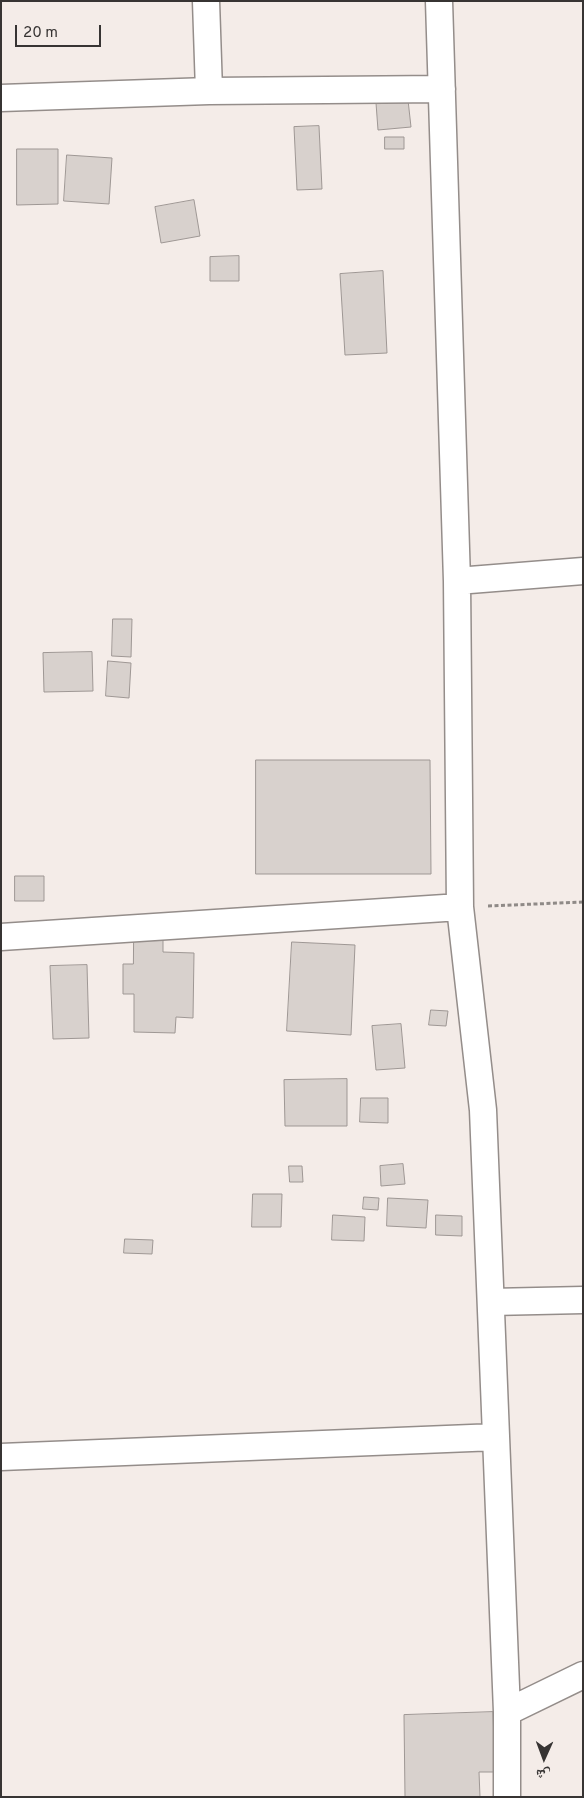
<!DOCTYPE html>
<meta charset="utf-8">
<style>
body{margin:0}
#map{position:relative;width:584px;height:1798px;overflow:hidden;background:#f4ece8;font-family:Overpass,"Noto Naskh Arabic",sans-serif}
canvas{display:block}
.frame{position:absolute;inset:0;border:2px solid #373433;pointer-events:none}
.north{position:absolute;left:519px;top:1733px;width:50px;height:50px;-webkit-text-stroke:4px #f4ece8;paint-order:stroke;rotate:182deg;font-size:14px;font-weight:700;line-height:20px;text-align:center;color:#373433}
.north::after{content:'';display:block;margin:auto;width:18px;height:22px;background:#373433;clip-path:polygon(50% 0,100% 100%,50% 72%,0 100%)}
.scale{position:absolute;left:15px;top:25px;width:86px;height:22px;box-sizing:border-box;border:2px solid #373433;border-top:0;padding-left:6px;font-size:15px;line-height:18px;white-space:nowrap;color:#373433;-webkit-text-stroke:4px #f4ece8;paint-order:stroke}
</style>
<div id="map">
<canvas width="584" height="1798"></canvas>
<div class="frame"></div>
<div class="north">ش</div>
<div class="scale">20 m</div>
</div>
<script>
const context = document.querySelector('canvas').getContext('2d');
context.lineJoin = 'round';
function fill(path, color) { context.fillStyle = color; context.fill(path, 'evenodd'); }
function strokePath(path, color, width, dash) { context.strokeStyle = color; context.lineWidth = width; context.lineCap = dash ? 'butt' : 'round'; context.setLineDash(dash || []); context.stroke(path); }
const building = new Path2D(`
 M 408,100 L 411,127 L 378,130 L 376,103 Z
 M 319,126 L 322,189 L 297,190 L 294,127 Z
 M 385,137 L 404,137 L 404,149 L 385,149 Z
 M 17,149 L 58,149 L 58,204 L 17,205 Z
 M 67,155 L 112,158 L 109,204 L 64,201 Z
 M 194,200 L 200,236 L 161,243 L 155,207 Z
 M 239,256 L 239,281 L 210,281 L 210,257 Z
 M 383,271 L 387,353 L 345,355 L 340,274 Z
 M 113,619 L 132,619 L 131,657 L 112,656 Z
 M 92,652 L 93,691 L 44,692 L 43,653 Z
 M 108,661 L 131,663 L 129,698 L 106,696 Z
 M 256,760 L 430,760 L 431,874 L 256,874 Z
 M 15,876 L 44,876 L 44,901 L 15,901 Z
 M 134,940 L 163,940 L 163,952 L 194,953 L 193,1018 L 176,1017 L 175,1033 L 134,1032 L 134,994 L 123,994 L 123,964 L 133,964 Z
 M 292,942 L 355,945 L 351,1035 L 287,1031 Z
 M 87,965 L 89,1038 L 53,1039 L 50,966 Z
 M 431,1010 L 448,1011 L 446,1026 L 429,1025 Z
 M 401,1024 L 405,1068 L 376,1070 L 372,1026 Z
 M 347,1079 L 347,1126 L 285,1126 L 284,1080 Z
 M 361,1098 L 388,1098 L 388,1123 L 360,1122 Z
 M 403,1164 L 405,1184 L 381,1186 L 380,1166 Z
 M 289,1166 L 302,1166 L 303,1182 L 290,1182 Z
 M 253,1194 L 282,1194 L 281,1227 L 252,1227 Z
 M 364,1197 L 379,1198 L 378,1210 L 363,1209 Z
 M 388,1198 L 428,1200 L 426,1228 L 387,1226 Z
 M 333,1215 L 365,1217 L 364,1241 L 332,1240 Z
 M 436,1215 L 462,1216 L 462,1236 L 436,1235 Z
 M 125,1239 L 153,1240 L 152,1254 L 124,1253 Z
 M 493,1712 L 495,1772 L 479,1772 L 480,1797 L 405,1797 L 404,1715 Z`);
fill(building, '#d8d1cd');
strokePath(building, '#9e9794', 1);
const street = new Path2D(`
 M 206,1 L 209,91
 M 439,1 L 457,581 L 460,907 L 483,1110 L 507,1712 L 507,1797
 M 1,98 L 209,91 L 442,89
 M 457,581 L 583,571
 M 1,937 L 460,907
 M 491,1302 L 583,1300
 M 1,1457 L 496,1437
 M 507,1712 L 583,1675`);
strokePath(street, '#948d8a', 29);
strokePath(new Path2D(`
 M 488,906 L 583,902`), '#8f8a87', 3, [4, 2.5]);
strokePath(street, '#fff', 26);
</script>
